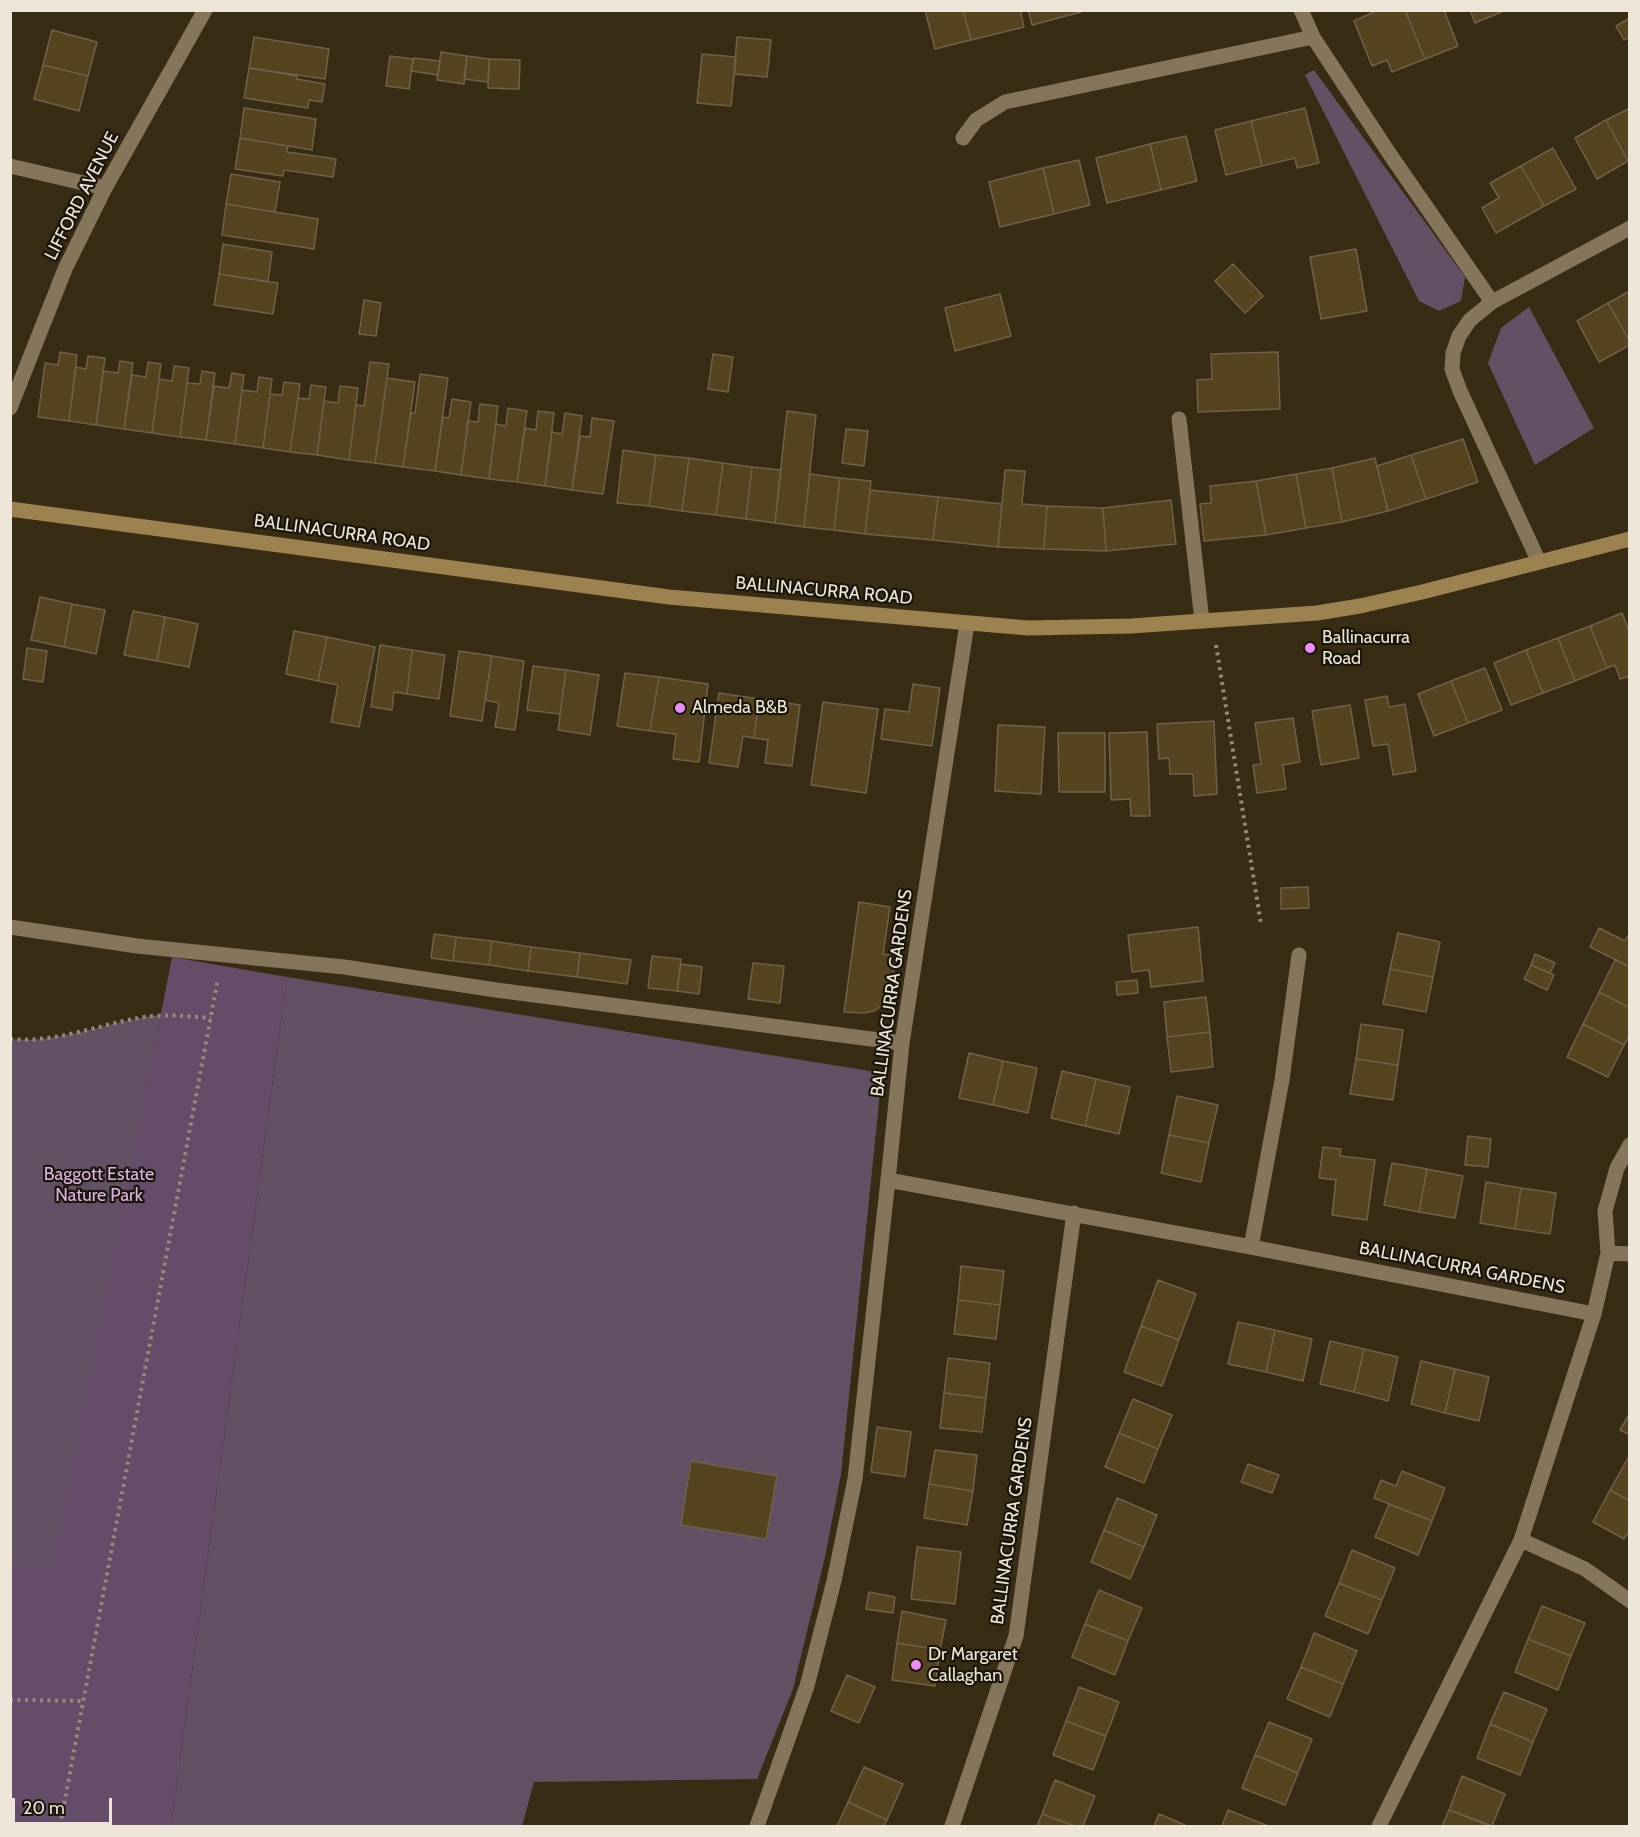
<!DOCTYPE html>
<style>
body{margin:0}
#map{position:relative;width:1640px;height:1837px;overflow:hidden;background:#392c14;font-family:Cabin,sans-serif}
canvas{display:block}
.frame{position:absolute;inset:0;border:12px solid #ede5d7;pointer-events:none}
.scale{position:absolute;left:12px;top:1798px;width:100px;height:27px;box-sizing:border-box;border:3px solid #ede5d7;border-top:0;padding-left:8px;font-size:18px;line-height:21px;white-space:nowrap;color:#ede5d7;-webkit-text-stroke:4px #1b160b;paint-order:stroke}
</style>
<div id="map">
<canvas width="1640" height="1837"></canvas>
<div class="frame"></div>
<div class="scale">20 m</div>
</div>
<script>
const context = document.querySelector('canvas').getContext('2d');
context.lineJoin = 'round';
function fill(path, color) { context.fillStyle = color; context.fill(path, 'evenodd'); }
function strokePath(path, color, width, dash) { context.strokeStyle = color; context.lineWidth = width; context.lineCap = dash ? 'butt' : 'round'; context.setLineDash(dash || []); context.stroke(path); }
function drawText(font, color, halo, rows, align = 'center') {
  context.font = font + ' Cabin,sans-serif'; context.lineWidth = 4.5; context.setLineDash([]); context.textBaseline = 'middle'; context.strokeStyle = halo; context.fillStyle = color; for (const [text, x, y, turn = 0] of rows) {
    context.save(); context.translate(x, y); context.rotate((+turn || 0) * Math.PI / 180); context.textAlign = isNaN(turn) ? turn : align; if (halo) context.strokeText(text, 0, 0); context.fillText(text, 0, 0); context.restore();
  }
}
fill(new Path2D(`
 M 1314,70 L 1465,277 L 1461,301 L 1439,311 L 1419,301 L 1305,75 Z
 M 1529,307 L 1594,428 L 1535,465 L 1488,363 L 1501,328 Z
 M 287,977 L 882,1073 L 841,1474 L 825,1557 L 793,1689 L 757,1779 L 534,1782 L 522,1826 L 171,1826 Z
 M 161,1015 L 149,1077 L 11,1826 L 10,1039 C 61,1044 111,1020 161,1015 Z`), '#635065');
fill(new Path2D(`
 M 172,957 L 287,977 L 171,1826 L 11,1826 L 10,1565 L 53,1568 Z`), '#654c69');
const building = new Path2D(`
 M 925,10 L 963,10 L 971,40 L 935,49 Z
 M 963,10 L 1020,10 L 1024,27 L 971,40 Z
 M 1028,10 L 1081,10 L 1081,12 L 1032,25 Z
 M 1378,10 L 1405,10 L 1425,59 L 1392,72 L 1387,60 L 1372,66 L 1354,21 Z
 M 1405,10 L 1444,10 L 1458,46 L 1425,59 Z
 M 1470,10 L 1506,10 L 1475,23 Z
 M 1630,18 L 1630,37 L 1624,40 L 1616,26 Z
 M 52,30 L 97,42 L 88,76 L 43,65 Z
 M 254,37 L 329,49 L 325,79 L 249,68 Z
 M 737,37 L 771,40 L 767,77 L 734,74 Z
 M 441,52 L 467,56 L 464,84 L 437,80 Z
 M 702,54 L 736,57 L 731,106 L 697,103 Z
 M 390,56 L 413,59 L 409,89 L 386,86 Z
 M 467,56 L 489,59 L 488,82 L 464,79 Z
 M 414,58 L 440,61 L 438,75 L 411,71 Z
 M 489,59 L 520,60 L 519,89 L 488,88 Z
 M 43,65 L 88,76 L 79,111 L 34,99 Z
 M 249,68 L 297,76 L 297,79 L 325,84 L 322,102 L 309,100 L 308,108 L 244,98 Z
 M 244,108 L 316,119 L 312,150 L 240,138 Z
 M 1305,108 L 1319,163 L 1297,168 L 1295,158 L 1262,166 L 1251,121 Z
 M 1630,108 L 1630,161 L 1628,161 L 1606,120 Z
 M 1606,120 L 1628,161 L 1597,179 L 1575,138 Z
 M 1251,121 L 1262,166 L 1226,175 L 1215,130 Z
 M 1186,136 L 1197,181 L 1161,190 L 1150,144 Z
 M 240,138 L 288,146 L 287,152 L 336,159 L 333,177 L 284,170 L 283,176 L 235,169 Z
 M 1150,144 L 1161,190 L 1107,203 L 1096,158 Z
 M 1553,148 L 1576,189 L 1544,206 L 1521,166 Z
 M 1079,160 L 1090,205 L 1054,214 L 1043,168 Z
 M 1521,166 L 1544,206 L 1496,233 L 1482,208 L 1499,198 L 1490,183 Z
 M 1043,168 L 1054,214 L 1000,227 L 989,182 Z
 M 231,174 L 280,182 L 275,212 L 226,204 Z
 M 226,204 L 318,219 L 314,249 L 222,235 Z
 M 223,244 L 272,252 L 268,282 L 219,274 Z
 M 1356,249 L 1367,311 L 1321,319 L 1310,257 Z
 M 1233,264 L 1263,296 L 1245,313 L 1215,281 Z
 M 219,274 L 278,283 L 273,314 L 214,305 Z
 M 1630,291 L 1630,342 L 1608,303 Z
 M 1000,294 L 1011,336 L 955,351 L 945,308 Z
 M 364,300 L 381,303 L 376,336 L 359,334 Z
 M 1608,303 L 1630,342 L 1630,345 L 1599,362 L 1577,321 Z
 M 60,352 L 77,355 L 69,421 L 38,417 L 45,363 L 58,365 Z
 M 1278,352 L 1280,409 L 1198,412 L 1197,380 L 1212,379 L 1211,354 Z
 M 713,354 L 733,357 L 728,392 L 708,389 Z
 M 88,356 L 105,358 L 96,425 L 69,421 L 76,367 L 86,369 Z
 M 120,361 L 133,363 L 124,429 L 96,425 L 103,371 L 118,373 Z
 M 148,362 L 161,364 L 152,433 L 124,429 L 132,375 L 146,377 Z
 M 370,362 L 389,364 L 375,463 L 349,460 L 356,405 L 364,406 Z
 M 174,366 L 189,368 L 180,437 L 152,433 L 159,379 L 172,381 Z
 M 202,371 L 215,373 L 206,440 L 180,437 L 187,383 L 200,384 Z
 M 232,373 L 244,375 L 235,444 L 206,440 L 214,386 L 229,388 Z
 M 420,374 L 448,378 L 435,471 L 403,467 L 411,413 L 415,413 Z
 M 259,377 L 272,379 L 263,448 L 235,444 L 242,390 L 257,392 Z
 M 387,378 L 415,382 L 403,467 L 375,463 Z
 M 284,382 L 300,384 L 290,452 L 263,448 L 270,394 L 282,395 Z
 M 311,385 L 326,387 L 317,455 L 290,452 L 298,398 L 309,399 Z
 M 340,386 L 358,388 L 349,460 L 317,455 L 324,401 L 338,403 Z
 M 452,399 L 471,402 L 461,475 L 435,471 L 443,417 L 449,418 Z
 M 480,404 L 498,406 L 489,479 L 461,475 L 468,421 L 478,422 Z
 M 508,408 L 527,411 L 517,482 L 489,479 L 496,424 L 506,426 Z
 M 538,411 L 554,413 L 545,486 L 517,482 L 525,428 L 536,430 Z
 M 787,411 L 816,415 L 804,527 L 775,523 Z
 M 565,413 L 582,416 L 572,490 L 545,486 L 552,432 L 562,434 Z
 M 592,418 L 614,421 L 603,494 L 572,490 L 580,436 L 590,437 Z
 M 846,429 L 868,431 L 864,466 L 842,463 Z
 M 1463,439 L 1478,482 L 1426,499 L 1411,455 Z
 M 623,450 L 656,455 L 649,506 L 617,503 Z
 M 656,455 L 689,458 L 682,511 L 649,506 Z
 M 1411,455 L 1426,499 L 1388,511 L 1377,466 Z
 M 689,458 L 723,463 L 716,515 L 682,511 Z
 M 1375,458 L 1388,511 L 1342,522 L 1332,468 Z
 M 723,463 L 752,467 L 746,519 L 716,515 Z
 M 752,467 L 781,470 L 775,523 L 746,519 Z
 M 1332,468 L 1342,522 L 1306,528 L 1296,474 Z
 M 1005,470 L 1025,471 L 1022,504 L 1047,506 L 1044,549 L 998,547 Z
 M 810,474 L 840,478 L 834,530 L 804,527 Z
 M 1296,474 L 1306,528 L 1266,535 L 1256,481 Z
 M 840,478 L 871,481 L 865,534 L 834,530 Z
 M 1256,481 L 1266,535 L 1204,541 L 1200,504 L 1211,503 L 1210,486 Z
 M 870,490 L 938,497 L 933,540 L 865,534 Z
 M 938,497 L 1002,504 L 998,547 L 933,540 Z
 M 1171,500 L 1176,544 L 1106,551 L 1103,508 Z
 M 1047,506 L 1103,508 L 1106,551 L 1044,549 Z
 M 40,597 L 72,604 L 64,647 L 31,640 Z
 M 72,604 L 105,610 L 96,654 L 64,647 Z
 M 133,611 L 165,617 L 157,661 L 124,655 Z
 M 1622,613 L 1630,633 L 1630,676 L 1620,679 L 1615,665 L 1607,668 L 1590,626 Z
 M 165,617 L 198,624 L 189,667 L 157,661 Z
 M 1590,626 L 1607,668 L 1575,681 L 1558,638 Z
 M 294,631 L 327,637 L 318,681 L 286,674 Z
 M 327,637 L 375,647 L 359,727 L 331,722 L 338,685 L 318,681 Z
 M 1558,638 L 1575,681 L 1543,693 L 1526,650 Z
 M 380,645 L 412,650 L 407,694 L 394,692 L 392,710 L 371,707 Z
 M 27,648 L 47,651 L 43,682 L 23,679 Z
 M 412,650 L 445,655 L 439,699 L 407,694 Z
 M 1526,650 L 1543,693 L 1511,705 L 1494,663 Z
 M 459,651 L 492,656 L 482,721 L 450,716 Z
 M 492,656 L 524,661 L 515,730 L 495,727 L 499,703 L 485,700 Z
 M 533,666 L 566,670 L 560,714 L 527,710 Z
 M 1485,668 L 1502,710 L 1468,723 L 1451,681 Z
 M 566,670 L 599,675 L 590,735 L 558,730 Z
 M 625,673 L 659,677 L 650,731 L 617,726 Z
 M 659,677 L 708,684 L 699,762 L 673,759 L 676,734 L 650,731 Z
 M 1451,681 L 1468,723 L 1434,736 L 1418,694 Z
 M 913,684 L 940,688 L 932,746 L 881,739 L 885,709 L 909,712 Z
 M 719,693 L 759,699 L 754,738 L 743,736 L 738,767 L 709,763 Z
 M 1387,696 L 1389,707 L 1405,704 L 1416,771 L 1393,775 L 1388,744 L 1373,746 L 1365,700 Z
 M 759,699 L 800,705 L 792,766 L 765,763 L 768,740 L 754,738 Z
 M 823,702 L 878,709 L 866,793 L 811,785 Z
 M 1350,705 L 1359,758 L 1321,765 L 1312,711 Z
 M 1293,718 L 1300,762 L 1283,765 L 1286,789 L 1257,793 L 1253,765 L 1261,764 L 1255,723 Z
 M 1214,721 L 1217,794 L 1194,796 L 1193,774 L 1170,774 L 1169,758 L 1159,759 L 1157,724 Z
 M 998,725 L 1045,727 L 1041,794 L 995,791 Z
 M 1147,732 L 1150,816 L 1131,816 L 1130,799 L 1111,800 L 1109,733 Z
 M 1058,733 L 1105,733 L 1105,792 L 1059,792 Z
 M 1308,887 L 1309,908 L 1281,909 L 1281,888 Z
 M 859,902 L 890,907 L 883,954 L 896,956 L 890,1000 L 874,1011 L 865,1013 L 844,1012 Z
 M 1198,927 L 1203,981 L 1151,987 L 1149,970 L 1132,972 L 1128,935 Z
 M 1599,928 L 1625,941 L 1630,932 L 1630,967 L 1590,947 Z
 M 1398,933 L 1440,942 L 1433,977 L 1390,969 Z
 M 434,934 L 456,937 L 453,961 L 431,958 Z
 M 456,937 L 492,941 L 489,965 L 453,961 Z
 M 492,941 L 531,947 L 528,971 L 489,965 Z
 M 531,947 L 580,953 L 577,977 L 528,971 Z
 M 580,953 L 631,960 L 627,984 L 577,977 Z
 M 1535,954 L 1555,963 L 1550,973 L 1531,965 Z
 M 652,956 L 681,959 L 677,991 L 648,988 Z
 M 1615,960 L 1630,967 L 1630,1008 L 1599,992 Z
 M 753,963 L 784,966 L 780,1003 L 748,999 Z
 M 681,964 L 702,967 L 699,994 L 677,991 Z
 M 1531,965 L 1554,975 L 1547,990 L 1524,979 Z
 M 1390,969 L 1433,977 L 1426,1012 L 1383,1004 Z
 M 1137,980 L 1138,993 L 1117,995 L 1116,982 Z
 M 1599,992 L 1630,1008 L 1630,1035 L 1624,1045 L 1583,1024 Z
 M 1206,997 L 1210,1032 L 1167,1037 L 1164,1002 Z
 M 1361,1024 L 1403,1030 L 1398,1065 L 1356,1059 Z
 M 1583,1024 L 1624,1045 L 1608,1077 L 1567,1057 Z
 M 1210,1032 L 1213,1067 L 1171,1072 L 1167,1037 Z
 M 969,1053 L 1003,1061 L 993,1105 L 959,1098 Z
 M 1356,1059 L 1398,1065 L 1393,1100 L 1350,1094 Z
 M 1003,1061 L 1037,1068 L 1028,1113 L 993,1105 Z
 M 1062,1071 L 1096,1079 L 1085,1126 L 1051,1118 Z
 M 1096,1079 L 1130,1087 L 1119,1134 L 1085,1126 Z
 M 1177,1096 L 1218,1105 L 1209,1143 L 1169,1135 Z
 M 1169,1135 L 1209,1143 L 1201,1182 L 1161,1173 Z
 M 1468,1136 L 1491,1139 L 1488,1167 L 1465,1165 Z
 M 1323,1147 L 1341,1149 L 1340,1156 L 1375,1160 L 1367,1220 L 1332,1215 L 1336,1180 L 1319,1178 Z
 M 1392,1163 L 1427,1169 L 1419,1212 L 1384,1205 Z
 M 1427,1169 L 1463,1176 L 1455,1218 L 1419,1212 Z
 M 1486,1182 L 1521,1188 L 1515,1229 L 1480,1223 Z
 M 1521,1188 L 1556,1193 L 1550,1234 L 1515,1229 Z
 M 961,1266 L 1004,1271 L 1000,1305 L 958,1300 Z
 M 1158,1280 L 1196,1294 L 1179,1340 L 1141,1326 Z
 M 958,1300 L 1000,1305 L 996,1339 L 954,1334 Z
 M 1238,1322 L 1275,1330 L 1266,1372 L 1228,1364 Z
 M 1141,1326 L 1179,1340 L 1162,1386 L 1124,1372 Z
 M 1275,1330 L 1312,1339 L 1303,1381 L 1266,1372 Z
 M 1330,1341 L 1364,1349 L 1354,1392 L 1320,1384 Z
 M 1364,1349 L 1398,1357 L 1388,1401 L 1354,1392 Z
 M 948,1358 L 990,1363 L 986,1398 L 944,1393 Z
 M 1421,1361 L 1455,1369 L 1445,1413 L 1411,1404 Z
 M 1455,1369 L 1489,1377 L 1479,1421 L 1445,1413 Z
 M 944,1393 L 986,1398 L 982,1432 L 940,1428 Z
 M 1133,1399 L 1172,1415 L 1158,1449 L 1119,1433 Z
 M 1630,1413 L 1630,1435 L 1620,1430 Z
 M 877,1427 L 911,1432 L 905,1477 L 871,1472 Z
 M 1119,1433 L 1158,1449 L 1144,1483 L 1105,1467 Z
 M 935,1450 L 977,1455 L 973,1491 L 929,1484 Z
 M 1628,1458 L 1630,1459 L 1630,1501 L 1610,1490 Z
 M 691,1461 L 777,1476 L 766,1539 L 681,1525 Z
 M 1248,1464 L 1279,1475 L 1272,1493 L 1241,1482 Z
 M 1402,1471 L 1445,1488 L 1432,1521 L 1374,1498 L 1381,1480 L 1396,1486 Z
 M 929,1484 L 973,1491 L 967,1525 L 924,1518 Z
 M 1610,1490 L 1630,1501 L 1630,1530 L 1624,1539 L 1593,1522 Z
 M 1117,1498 L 1157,1515 L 1144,1547 L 1104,1530 Z
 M 1389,1504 L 1432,1521 L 1418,1555 L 1375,1537 Z
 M 1104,1530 L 1144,1547 L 1130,1579 L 1091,1562 Z
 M 917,1547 L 961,1552 L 955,1604 L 911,1599 Z
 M 1352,1550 L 1395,1568 L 1382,1600 L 1339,1583 Z
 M 1339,1583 L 1382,1600 L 1368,1634 L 1325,1616 Z
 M 1099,1590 L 1142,1608 L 1128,1641 L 1085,1624 Z
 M 869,1592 L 895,1597 L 893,1613 L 866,1609 Z
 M 1542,1606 L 1585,1623 L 1571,1656 L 1528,1639 Z
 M 902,1611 L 946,1620 L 940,1650 L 897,1643 Z
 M 1085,1624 L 1128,1641 L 1115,1675 L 1072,1657 Z
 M 1314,1633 L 1357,1651 L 1343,1684 L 1301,1667 Z
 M 1528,1639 L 1571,1656 L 1558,1690 L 1515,1672 Z
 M 897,1643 L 940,1650 L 935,1686 L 892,1680 Z
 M 1301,1667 L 1343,1684 L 1330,1717 L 1287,1699 Z
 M 847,1675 L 875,1687 L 859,1723 L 831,1711 Z
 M 1079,1687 L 1119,1702 L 1106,1736 L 1066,1721 Z
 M 1504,1692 L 1547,1709 L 1533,1742 L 1490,1724 Z
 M 1066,1721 L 1106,1736 L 1093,1770 L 1053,1755 Z
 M 1269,1722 L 1312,1739 L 1298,1773 L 1255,1755 Z
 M 1490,1724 L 1533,1742 L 1520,1775 L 1477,1758 Z
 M 1255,1755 L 1298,1773 L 1285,1805 L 1242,1788 Z
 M 864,1767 L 903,1784 L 887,1820 L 848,1802 Z
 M 1462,1776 L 1505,1794 L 1492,1826 L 1449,1810 Z
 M 1055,1780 L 1095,1796 L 1083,1826 L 1075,1826 L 1042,1814 Z
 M 848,1802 L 887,1820 L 884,1826 L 837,1826 Z
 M 1228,1810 L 1268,1826 L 1222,1826 Z
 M 1449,1810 L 1490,1826 L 1442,1826 Z
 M 1042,1814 L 1075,1826 L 1037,1826 Z
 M 1159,1814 L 1185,1825 L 1184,1826 L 1154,1826 Z`);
fill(building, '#564421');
strokePath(building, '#6f6248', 1.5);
strokePath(new Path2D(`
 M 1216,645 L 1261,924
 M 10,1039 C 52,1043 93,1027 133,1019 C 159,1013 185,1016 211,1018
 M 10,1700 L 83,1701
 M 60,1826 L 218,978`), '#958a77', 4, [3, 4.5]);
strokePath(new Path2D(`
 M 1179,419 L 1202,621
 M 10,927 L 137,946 L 344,967 L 496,990 L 902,1043
 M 757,1826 L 807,1686 L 834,1581 L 855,1479 L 888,1180`), '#84755b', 15);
strokePath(new Path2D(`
 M 1301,10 L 1313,37 L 1389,153 L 1492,302
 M 963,138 L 976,120 L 1005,102 L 1313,37
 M 10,166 L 105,188
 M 1539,562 L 1460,391 L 1452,369 L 1453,353 L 1459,336 L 1470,320 L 1492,302 L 1630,228
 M 967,624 L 902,1043 L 888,1180 L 1251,1247 L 1594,1314
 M 1251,1247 L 1282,1080 L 1299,955
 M 1608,1253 L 1630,1254
 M 1521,1540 L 1585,1569 L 1630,1601
 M 952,1826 L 1016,1636 L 1074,1213
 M 1379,1826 L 1521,1540 L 1594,1314 L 1608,1253 L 1605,1211 L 1617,1168 L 1630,1145`), '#84755b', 15);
strokePath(new Path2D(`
 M 10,408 L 65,269 L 105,188 L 205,10`), '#84755b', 15);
strokePath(new Path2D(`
 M 10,509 L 669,597 L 1028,628 L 1131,626 L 1317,613 L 1360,606 L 1422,592 L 1630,539`), '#9c824f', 15);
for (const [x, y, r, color] of [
 [1310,648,6,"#ec8cfb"],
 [680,708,6,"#ec8cfb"],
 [916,1665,6,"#ec8cfb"]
]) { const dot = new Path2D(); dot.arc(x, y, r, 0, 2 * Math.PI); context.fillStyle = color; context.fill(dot); strokePath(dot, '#1b160b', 2); }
drawText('18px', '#ede5d7', '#1b160b', [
 ["LIFFORD AVENUE",82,196,-63],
 ["BALLINACURRA ROAD",342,533,8],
 ["BALLINACURRA ROAD",824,591,5],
 ["BALLINACURRA GARDENS",892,993,-82],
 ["BALLINACURRA GARDENS",1462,1268,11],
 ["BALLINACURRA GARDENS",1012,1521,-82]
]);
drawText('18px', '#ede5d7', '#1b160b', [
 ["Ballinacurra",1322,638],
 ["Road",1322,659],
 ["Almeda B&B",692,708],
 ["Dr Margaret",928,1655],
 ["Callaghan",928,1676]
], 'left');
drawText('18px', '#deb1e4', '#1b160b', [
 ["Baggott Estate",99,1175],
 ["Nature Park",99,1196]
]);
</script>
